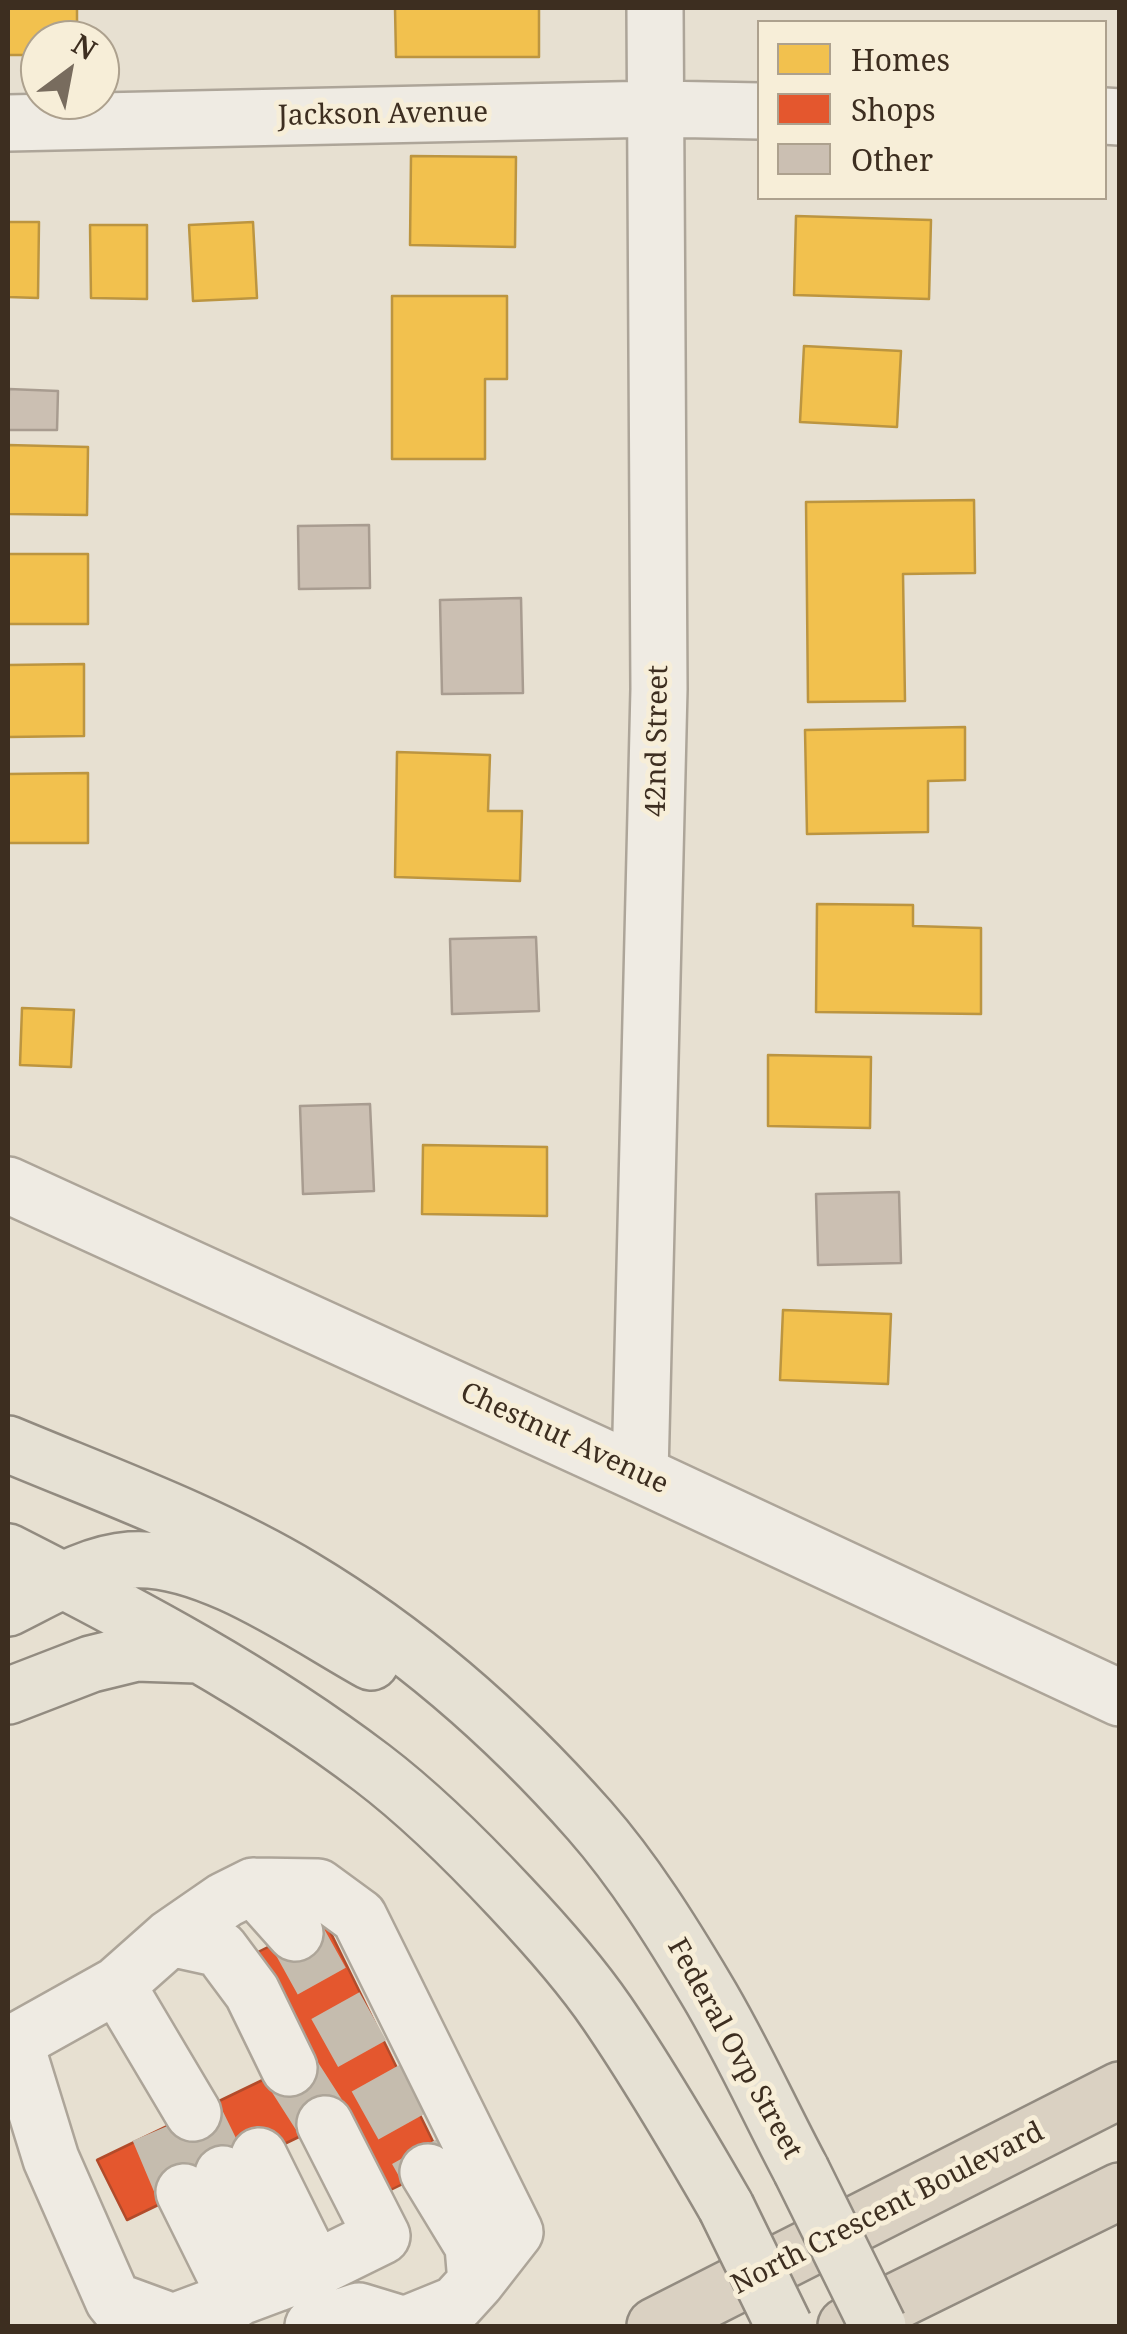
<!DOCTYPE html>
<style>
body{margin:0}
#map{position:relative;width:1127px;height:2334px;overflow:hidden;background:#e7e0d1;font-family:"Noto Serif",serif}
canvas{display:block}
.frame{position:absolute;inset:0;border:10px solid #3d2e20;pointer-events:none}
.legend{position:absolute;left:757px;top:20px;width:350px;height:180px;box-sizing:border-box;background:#f7eed8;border:2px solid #ada18e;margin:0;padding:12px 18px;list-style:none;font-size:30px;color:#3d2e20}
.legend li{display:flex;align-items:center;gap:20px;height:50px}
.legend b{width:50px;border:2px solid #ada18e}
.north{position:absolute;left:20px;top:20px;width:100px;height:100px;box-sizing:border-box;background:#f7eed8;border:2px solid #ada18e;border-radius:50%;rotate:32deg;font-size:28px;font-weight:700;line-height:40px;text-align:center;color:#3d2e20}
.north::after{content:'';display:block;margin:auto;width:35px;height:45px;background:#786c5e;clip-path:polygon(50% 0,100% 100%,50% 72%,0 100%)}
</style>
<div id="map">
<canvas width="1127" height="2334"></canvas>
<div class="frame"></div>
<ul class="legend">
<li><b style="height:28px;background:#f2c14e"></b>Homes</li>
<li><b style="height:28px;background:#e4572e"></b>Shops</li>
<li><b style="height:28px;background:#cbbfb2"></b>Other</li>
</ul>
<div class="north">N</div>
</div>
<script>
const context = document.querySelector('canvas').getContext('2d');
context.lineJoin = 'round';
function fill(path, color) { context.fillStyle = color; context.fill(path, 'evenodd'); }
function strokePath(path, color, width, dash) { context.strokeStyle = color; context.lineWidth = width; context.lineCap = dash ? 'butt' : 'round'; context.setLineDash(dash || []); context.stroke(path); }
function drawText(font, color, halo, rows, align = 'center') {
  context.font = font + ' "Noto Serif",serif'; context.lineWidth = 10; context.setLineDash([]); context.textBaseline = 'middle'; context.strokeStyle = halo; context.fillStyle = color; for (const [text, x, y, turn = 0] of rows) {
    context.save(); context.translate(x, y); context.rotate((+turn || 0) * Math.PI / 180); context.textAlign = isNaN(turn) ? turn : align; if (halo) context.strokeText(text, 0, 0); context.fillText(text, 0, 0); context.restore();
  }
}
const homes = new Path2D(`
 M 8,8 L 77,8 L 77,40 L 40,40 L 40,55 L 8,55 Z
 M 395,8 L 539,8 L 539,57 L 396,57 Z
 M 411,156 L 516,157 L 515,247 L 410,245 Z
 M 796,216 L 931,220 L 929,299 L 794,295 Z
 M 8,222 L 39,222 L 38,298 L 8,297 Z
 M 253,222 L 257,298 L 193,301 L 189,225 Z
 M 90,225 L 147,225 L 147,299 L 91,298 Z
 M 392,296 L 507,296 L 507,379 L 485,379 L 485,459 L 392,459 Z
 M 804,346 L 901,351 L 897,427 L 800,422 Z
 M 8,445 L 88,447 L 87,515 L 8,514 Z
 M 974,500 L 975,573 L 903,574 L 905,701 L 808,702 L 806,502 Z
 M 8,554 L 88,554 L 88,624 L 8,624 Z
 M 84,664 L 84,736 L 8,737 L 8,665 Z
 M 965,727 L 965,780 L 928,781 L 928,832 L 807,834 L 805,730 Z
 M 397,752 L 490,755 L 488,811 L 522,811 L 520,881 L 395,877 Z
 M 88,773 L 88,843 L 8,843 L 8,774 Z
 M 817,904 L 913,905 L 913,926 L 981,928 L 981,1014 L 816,1012 Z
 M 22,1008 L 74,1010 L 71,1067 L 20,1065 Z
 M 768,1055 L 871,1057 L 870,1128 L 768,1126 Z
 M 423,1145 L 547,1147 L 547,1216 L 422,1214 Z
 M 783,1310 L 891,1314 L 888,1384 L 780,1380 Z`);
fill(homes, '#f2c14e');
strokePath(homes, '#bc9540', 2.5);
const shops = new Path2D(`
 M 324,1919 L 444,2164 L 374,2198 L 336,2119 L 127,2220 L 97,2160 L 304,2060 L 252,1955 Z`);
fill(shops, '#e4572e');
strokePath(shops, '#b24b2a', 2.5);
const building = new Path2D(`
 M 9,389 L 58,391 L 57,430 L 8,430 Z
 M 369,525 L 370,588 L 299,589 L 298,526 Z
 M 521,598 L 523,693 L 442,694 L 440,600 Z
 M 536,937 L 539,1011 L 452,1014 L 450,939 Z
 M 370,1104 L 374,1191 L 303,1194 L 300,1106 Z
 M 899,1192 L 901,1263 L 818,1265 L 816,1194 Z`);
fill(building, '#cbbfb2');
strokePath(building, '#a89c90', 2.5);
strokePath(new Path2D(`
 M 295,1933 L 428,2172
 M 289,2068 L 325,2124
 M 193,2113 L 223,2174
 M 158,2130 L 184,2192`), '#c5bcae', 55, [55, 28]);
const minor = new Path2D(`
 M 1104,116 L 1120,117
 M 8,123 L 658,109 L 760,111
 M 8,1185 L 640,1474 L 1120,1698
 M 640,1474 L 659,689 L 655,8
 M 253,1886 L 295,1933
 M 170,1938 L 220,1949 L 252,1992 L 289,2068
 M 117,1985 L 193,2113
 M 15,2042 L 51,2159 L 113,2300 L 134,2326
 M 8,2043 L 15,2042 L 117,1985 L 170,1938 L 225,1900 L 253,1886 L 318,1887 L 359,1917 L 515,2232 L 476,2282
 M 259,2156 L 315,2269
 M 223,2174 L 278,2283
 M 184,2192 L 237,2299
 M 113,2300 L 173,2322 L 315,2269 L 382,2236 L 325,2124
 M 313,2326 L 359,2311 L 405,2325
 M 402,2326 L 456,2304 L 476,2282 L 473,2246 L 428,2172`);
const major = new Path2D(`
 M 8,1444 C 106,1485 211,1523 303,1578 C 410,1642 508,1728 590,1821 C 634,1871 672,1932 706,1989 C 741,2047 769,2110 801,2170
 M 8,1552 C 134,1616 259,1682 372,1768 C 422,1806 467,1851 510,1897 C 544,1933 579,1972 607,2013 C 650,2076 688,2141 726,2207
 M 8,1608 C 45,1590 88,1563 130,1560 C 206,1554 306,1626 371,1662
 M 8,1696 L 91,1664 L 136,1653 L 197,1655`);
const highway = new Path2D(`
 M 655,2326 L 1120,2090
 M 846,2326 L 1120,2191`);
strokePath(minor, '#ada599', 60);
strokePath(major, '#928b80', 60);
strokePath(highway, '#928b80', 60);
strokePath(minor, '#efebe3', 55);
strokePath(major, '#e6e1d4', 55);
strokePath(highway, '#dad1c2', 55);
const majorBridge = new Path2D(`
 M 801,2170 L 878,2326
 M 726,2207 L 784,2326`);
strokePath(majorBridge, '#928b80', 60, []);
strokePath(majorBridge, '#e6e1d4', 55);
drawText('28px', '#3d2e20', '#f7eed8', [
 ["Jackson Avenue",383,115,-1],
 ["42nd Street",658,741,-89],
 ["Chestnut Avenue",564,1439,25],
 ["Federal Ovp Street",734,2049,61],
 ["North Crescent Boulevard",888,2209,-27]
]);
</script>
